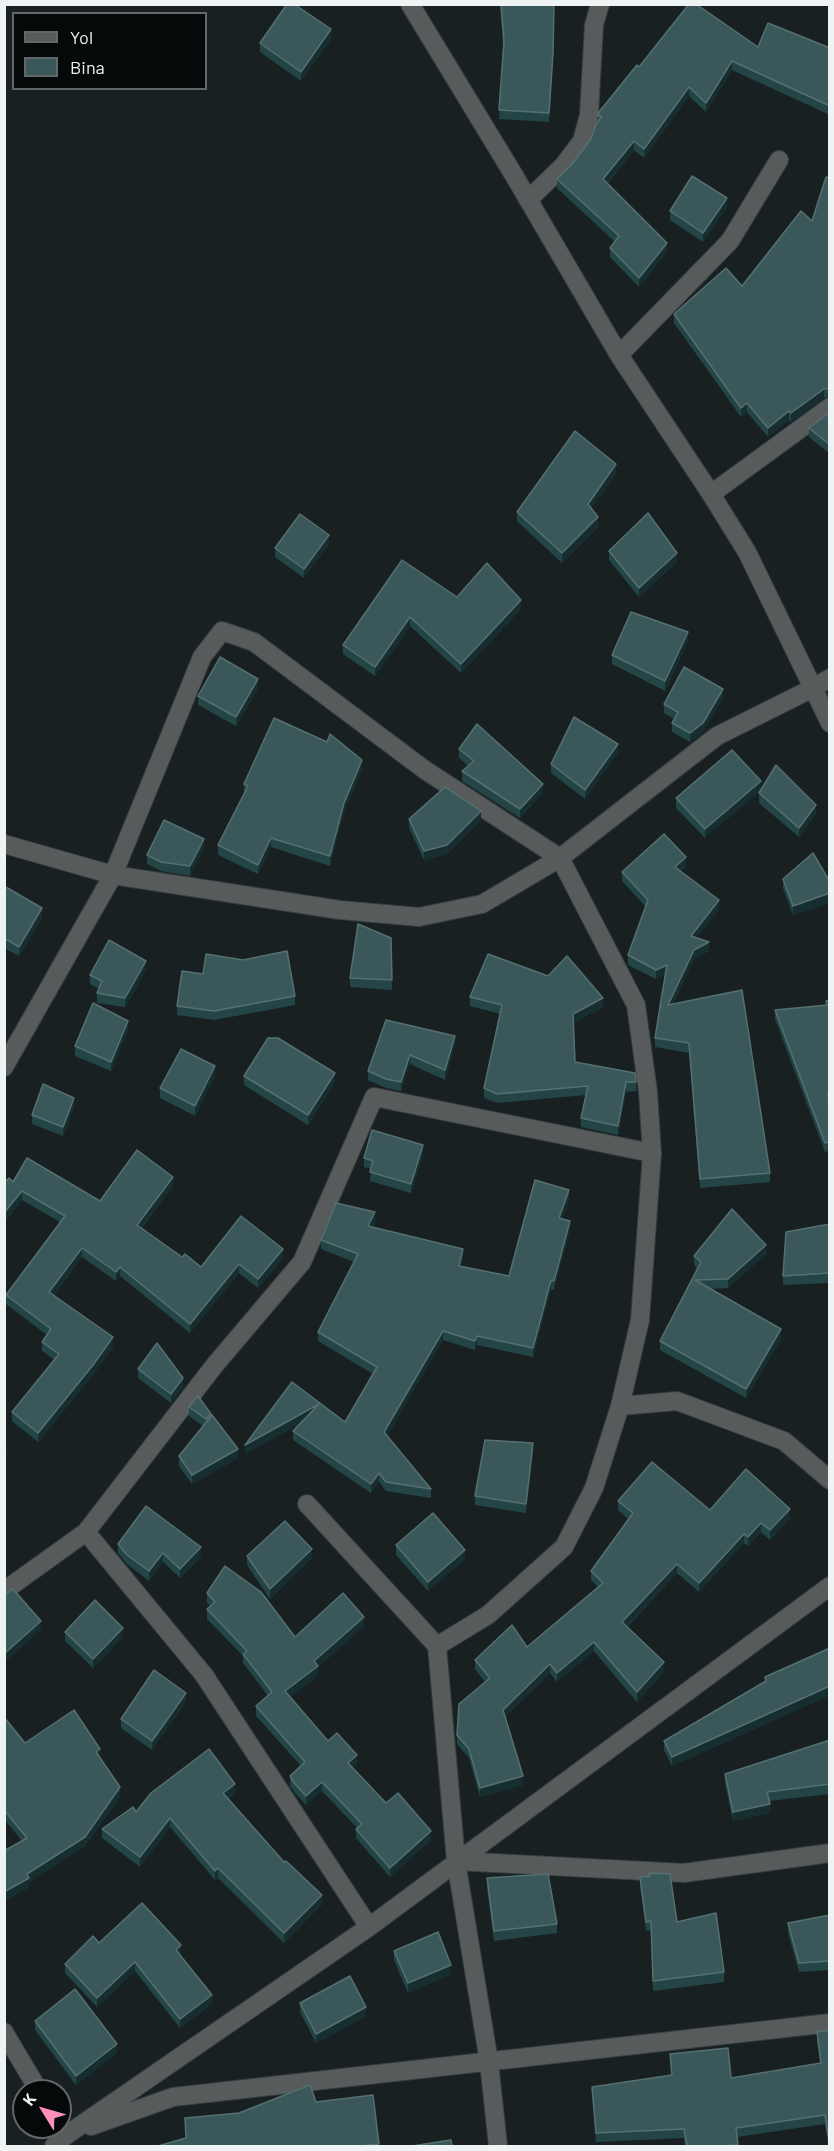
<!DOCTYPE html>
<style>
body{margin:0}
#map{position:relative;width:834px;height:2151px;overflow:hidden;background:#182021;font-family:Barlow,sans-serif}
canvas{display:block}
.frame{position:absolute;inset:0;border:6px solid #eef4f4;pointer-events:none}
.legend{position:absolute;left:12px;top:12px;width:195px;height:78px;box-sizing:border-box;background:#060909;border:2px solid #636767;margin:0;padding:8px 10px;list-style:none;font-size:18px;color:#eef4f4}
.legend li{display:flex;align-items:center;gap:12px;height:30px}
.legend b{width:30px;border:2px solid #636767}
.north{position:absolute;left:12px;top:2079px;width:60px;height:60px;box-sizing:border-box;background:#060909;border:2px solid #636767;border-radius:50%;rotate:307deg;font-size:16px;font-weight:700;line-height:24px;text-align:center;color:#eef4f4}
.north::after{content:'';display:block;margin:auto;width:21px;height:27px;background:#fe8ebc;clip-path:polygon(50% 0,100% 100%,50% 72%,0 100%)}
</style>
<div id="map">
<canvas width="834" height="2151"></canvas>
<div class="frame"></div>
<ul class="legend">
<li><b style="height:8px;background:#575b5b"></b>Yol</li>
<li><b style="height:16px;background:#3a5859"></b>Bina</li>
</ul>
<div class="north">K</div>
</div>
<script>
const context = document.querySelector('canvas').getContext('2d');
context.lineJoin = 'round';
function strokePath(path, color, width, dash) { context.strokeStyle = color; context.lineWidth = width; context.lineCap = dash ? 'butt' : 'round'; context.setLineDash(dash || []); context.stroke(path); }
function fill(path, color) { context.fillStyle = color; context.fill(path, 'evenodd'); }
const minor = new Path2D(`
 M 410,4 L 515,177 L 619,355 L 711,494 L 747,552 L 830,723
 M 528,200 L 563,166 L 582,141 L 589,115 L 594,25 L 600,4
 M 619,355 L 730,241 L 779,160
 M 711,494 L 830,407
 M 4,844 L 113,875 L 340,910 L 419,917 L 482,904 L 560,858 L 717,736 L 813,688 L 830,678
 M 4,1067 L 113,875 L 202,657 L 222,631 L 254,642 L 425,770 L 560,858 L 636,1005 L 648,1092 L 652,1153 L 640,1320 L 620,1406 L 594,1488 L 564,1547 L 488,1615 L 437,1646 L 456,1861 L 489,2062 L 498,2146
 M 620,1406 L 677,1401 L 784,1441 L 830,1480
 M 307,1504 L 437,1646
 M 86,1532 L 204,1675 L 369,1927
 M 4,1591 L 86,1532 L 214,1366 L 302,1262 L 374,1097 L 652,1153
 M 456,1861 L 684,1873 L 830,1853
 M 4,2032 L 39,2091
 M 91,2126 L 173,2097 L 830,2023
 M 54,2146 L 65,2136 L 369,1927 L 830,1586`);
strokePath(minor, '#363e3f', 20);
strokePath(minor, '#575b5b', 18);
fill(new Path2D(`
 M 500,4 L 554,4 L 553,62 L 549,122 L 499,119 L 503,46 Z
 M 331,39 L 301,81 L 260,52 L 260,43 Z
 M 758,47 L 830,48 L 830,115 L 732,70 L 706,112 L 689,96 L 644,158 L 634,150 L 608,183 L 667,252 L 639,287 L 610,257 L 610,248 L 615,242 L 557,188 L 557,179 L 572,164 L 591,139 L 598,121 L 598,116 L 639,67 Z
 M 830,178 L 830,397 L 824,398 L 791,422 L 789,420 L 768,437 L 747,412 L 741,417 L 674,323 L 674,314 L 742,286 L 812,221 Z
 M 727,207 L 703,242 L 670,220 L 670,211 Z
 M 830,412 L 830,454 L 809,437 L 809,428 Z
 M 616,474 L 591,508 L 598,527 L 562,563 L 517,521 L 517,512 Z
 M 329,544 L 304,578 L 275,557 L 275,548 Z
 M 609,551 L 677,562 L 639,597 L 609,560 Z
 M 457,597 L 521,609 L 461,673 L 410,626 L 375,676 L 343,654 L 343,645 Z
 M 688,641 L 665,691 L 612,664 L 612,655 Z
 M 258,688 L 236,726 L 198,705 L 198,696 Z
 M 723,698 L 703,732 L 690,742 L 672,732 L 672,723 L 674,719 L 664,713 L 664,704 Z
 M 459,749 L 543,793 L 520,818 L 462,781 L 462,771 L 468,766 L 459,758 Z
 M 732,750 L 705,838 L 676,808 L 676,798 Z
 M 618,753 L 585,799 L 551,773 L 551,764 Z
 M 362,770 L 344,812 L 330,866 L 271,847 L 258,874 L 218,855 L 218,845 L 244,793 L 244,784 Z
 M 759,793 L 816,814 L 799,837 L 759,803 Z
 M 409,819 L 481,820 L 447,854 L 424,860 L 409,828 Z
 M 204,848 L 190,876 L 161,871 L 147,864 L 147,855 Z
 M 686,866 L 681,871 L 719,909 L 696,938 L 709,951 L 694,959 L 673,1004 L 770,1173 L 770,1182 L 700,1188 L 689,1053 L 655,1047 L 655,1038 L 665,975 L 656,979 L 628,965 L 628,955 L 646,907 L 622,881 L 622,872 Z
 M 783,879 L 830,882 L 830,903 L 793,915 L 783,888 Z
 M 4,886 L 42,918 L 19,956 L 4,948 Z
 M 391,938 L 392,990 L 350,987 L 350,978 Z
 M 243,960 L 295,996 L 295,1005 L 214,1020 L 177,1015 L 177,1006 L 203,974 Z
 M 146,970 L 125,1007 L 97,1003 L 97,993 L 99,989 L 90,984 L 90,975 Z
 M 470,997 L 603,1007 L 573,1023 L 575,1062 L 636,1082 L 636,1091 L 626,1092 L 618,1135 L 581,1127 L 581,1118 L 586,1095 L 497,1103 L 484,1098 L 484,1088 L 501,1014 L 470,1006 Z
 M 830,1000 L 830,1102 L 828,1102 L 830,1151 L 825,1152 L 775,1019 L 775,1010 L 826,1005 L 826,1001 Z
 M 386,1020 L 455,1045 L 445,1080 L 410,1064 L 401,1091 L 386,1088 L 368,1080 L 368,1071 Z
 M 128,1030 L 111,1071 L 75,1056 L 75,1046 Z
 M 215,1076 L 195,1116 L 160,1098 L 160,1088 Z
 M 244,1076 L 335,1082 L 308,1125 L 244,1085 Z
 M 74,1107 L 63,1136 L 32,1124 L 32,1115 Z
 M 423,1155 L 411,1193 L 370,1181 L 371,1169 L 364,1167 L 364,1158 Z
 M 13,1182 L 100,1201 L 173,1186 L 142,1228 L 182,1257 L 201,1267 L 283,1258 L 258,1288 L 239,1273 L 190,1333 L 120,1276 L 116,1281 L 82,1257 L 54,1295 L 113,1347 L 93,1375 L 38,1442 L 12,1421 L 12,1412 L 55,1360 L 42,1351 L 42,1342 L 47,1335 L 6,1304 L 6,1295 L 60,1222 L 22,1200 L 4,1223 L 4,1183 Z
 M 569,1199 L 562,1218 L 570,1230 L 554,1290 L 551,1289 L 533,1357 L 477,1345 L 475,1350 L 443,1340 L 387,1436 L 431,1489 L 431,1498 L 386,1491 L 379,1482 L 371,1493 L 293,1440 L 293,1431 L 301,1423 L 245,1454 L 292,1382 L 345,1422 L 373,1374 L 318,1341 L 318,1332 L 354,1262 L 321,1249 L 321,1240 L 375,1221 L 372,1227 L 463,1258 L 461,1266 L 509,1276 Z
 M 830,1224 L 830,1283 L 783,1285 L 783,1276 Z
 M 766,1254 L 728,1288 L 710,1289 L 781,1339 L 746,1398 L 660,1350 L 660,1341 L 697,1268 L 694,1265 L 694,1256 Z
 M 138,1369 L 183,1387 L 171,1403 L 138,1378 Z
 M 189,1407 L 211,1416 L 238,1458 L 192,1484 L 179,1466 L 179,1456 L 203,1426 L 189,1416 Z
 M 533,1452 L 526,1513 L 475,1505 L 475,1496 Z
 M 618,1501 L 790,1518 L 770,1540 L 761,1532 L 748,1546 L 744,1543 L 699,1592 L 677,1573 L 627,1627 L 664,1672 L 637,1702 L 594,1651 L 557,1682 L 550,1673 L 505,1717 L 523,1785 L 480,1797 L 469,1758 L 457,1744 L 457,1735 L 485,1682 L 475,1669 L 475,1660 L 527,1647 L 598,1587 L 591,1580 L 591,1571 L 628,1519 L 618,1510 Z
 M 118,1544 L 201,1557 L 180,1578 L 163,1562 L 149,1581 L 127,1564 L 118,1553 Z
 M 396,1545 L 465,1559 L 428,1591 L 396,1555 Z
 M 247,1556 L 312,1558 L 270,1599 L 247,1565 Z
 M 207,1593 L 295,1637 L 364,1626 L 318,1667 L 318,1675 L 290,1697 L 328,1741 L 357,1764 L 352,1768 L 386,1803 L 431,1840 L 390,1877 L 356,1838 L 356,1829 L 357,1828 L 322,1791 L 306,1805 L 295,1793 L 290,1786 L 290,1776 L 301,1766 L 256,1716 L 256,1706 L 268,1696 L 243,1663 L 243,1656 L 207,1619 L 207,1609 L 211,1606 L 207,1603 Z
 M 65,1632 L 123,1637 L 93,1668 L 65,1641 Z
 M 830,1638 L 830,1695 L 672,1766 L 664,1750 L 664,1741 L 765,1682 L 765,1677 L 828,1648 L 828,1639 Z
 M 186,1702 L 152,1750 L 121,1728 L 121,1719 Z
 M 4,1717 L 25,1743 L 100,1758 L 120,1797 L 85,1846 L 29,1882 L 29,1887 L 4,1902 L 4,1851 L 22,1841 L 4,1819 Z
 M 830,1740 L 830,1794 L 769,1801 L 770,1813 L 733,1821 L 725,1783 L 725,1774 Z
 M 235,1793 L 228,1799 L 322,1904 L 284,1943 L 218,1878 L 215,1880 L 170,1827 L 140,1867 L 102,1838 L 102,1829 L 136,1812 Z
 M 640,1877 L 677,1922 L 724,1972 L 724,1982 L 653,1991 L 651,1930 L 646,1931 L 640,1886 Z
 M 487,1878 L 557,1924 L 557,1933 L 494,1941 L 487,1888 Z
 M 830,1915 L 830,1970 L 799,1972 L 788,1933 L 788,1923 Z
 M 99,1943 L 181,1954 L 180,1955 L 212,2004 L 180,2028 L 135,1971 L 97,2007 L 65,1973 L 65,1964 Z
 M 394,1951 L 451,1974 L 408,1993 L 394,1960 Z
 M 300,2003 L 366,2016 L 316,2043 L 300,2012 Z
 M 35,2021 L 117,2053 L 76,2085 L 35,2030 Z
 M 830,2030 L 830,2143 L 828,2144 L 825,2124 L 737,2137 L 738,2146 L 685,2146 L 684,2138 L 596,2142 L 592,2087 L 671,2075 L 670,2054 L 731,2078 L 820,2063 L 817,2041 L 817,2032 Z
 M 316,2102 L 379,2144 L 379,2146 L 158,2146 L 186,2138 L 185,2118 L 239,2113 Z`), '#244546');
fill(new Path2D(`
 M 331,29 L 331,39 L 301,81 L 301,72 Z
 M 732,61 L 732,70 L 706,112 L 706,103 Z
 M 689,87 L 689,96 L 644,158 L 644,149 Z
 M 634,141 L 634,150 L 603,188 L 603,179 Z
 M 727,198 L 727,207 L 703,242 L 703,233 Z
 M 667,243 L 667,252 L 639,287 L 639,278 Z
 M 824,389 L 824,398 L 791,422 L 791,413 Z
 M 747,403 L 747,412 L 741,417 L 741,408 Z
 M 789,411 L 789,420 L 768,437 L 768,428 Z
 M 616,464 L 616,474 L 588,513 L 588,504 Z
 M 598,517 L 598,527 L 562,563 L 562,553 Z
 M 329,535 L 329,544 L 304,578 L 304,569 Z
 M 677,553 L 677,562 L 639,597 L 639,588 Z
 M 521,600 L 521,609 L 461,673 L 461,664 Z
 M 410,617 L 410,626 L 375,676 L 375,667 Z
 M 688,632 L 688,641 L 665,691 L 665,681 Z
 M 258,679 L 258,688 L 236,726 L 236,717 Z
 M 723,689 L 723,698 L 703,732 L 690,742 L 690,733 Z
 M 618,744 L 618,753 L 585,799 L 585,790 Z
 M 362,760 L 362,770 L 344,812 L 330,866 L 330,856 L 344,803 Z
 M 761,781 L 761,791 L 705,838 L 705,829 Z
 M 543,784 L 543,793 L 520,818 L 520,809 Z
 M 816,805 L 816,814 L 799,837 L 799,828 Z
 M 481,811 L 481,820 L 447,854 L 424,860 L 424,851 Z
 M 271,838 L 271,847 L 258,874 L 258,865 Z
 M 204,839 L 204,848 L 190,876 L 190,866 Z
 M 686,857 L 686,866 L 675,876 L 675,867 Z
 M 7,865 L 7,874 L 4,879 L 4,870 Z
 M 830,893 L 830,903 L 793,915 L 793,906 Z
 M 719,900 L 719,909 L 691,945 L 691,936 Z
 M 42,908 L 42,918 L 19,956 L 19,947 Z
 M 709,942 L 709,951 L 694,959 L 668,1014 L 668,1005 L 694,950 Z
 M 146,961 L 146,970 L 125,1007 L 125,998 Z
 M 667,965 L 667,974 L 656,979 L 656,970 Z
 M 603,998 L 603,1007 L 573,1023 L 573,1014 Z
 M 128,1021 L 128,1030 L 111,1071 L 111,1062 Z
 M 455,1036 L 455,1045 L 445,1080 L 445,1070 Z
 M 410,1055 L 410,1064 L 401,1091 L 401,1082 Z
 M 215,1066 L 215,1076 L 195,1116 L 195,1106 Z
 M 335,1073 L 335,1082 L 308,1125 L 308,1115 Z
 M 626,1082 L 626,1092 L 618,1135 L 618,1126 Z
 M 74,1098 L 74,1107 L 63,1136 L 63,1127 Z
 M 423,1145 L 423,1155 L 411,1193 L 411,1184 Z
 M 173,1177 L 173,1186 L 137,1234 L 137,1225 Z
 M 569,1190 L 569,1199 L 559,1227 L 559,1218 Z
 M 22,1191 L 22,1200 L 4,1223 L 4,1213 Z
 M 375,1212 L 375,1221 L 368,1235 L 368,1226 Z
 M 570,1221 L 570,1230 L 554,1290 L 554,1281 Z
 M 766,1245 L 766,1254 L 728,1288 L 728,1279 Z
 M 82,1248 L 82,1257 L 49,1301 L 49,1292 Z
 M 283,1249 L 283,1258 L 258,1288 L 258,1279 Z
 M 463,1249 L 463,1258 L 459,1275 L 459,1266 Z
 M 239,1264 L 239,1273 L 190,1333 L 190,1324 Z
 M 120,1267 L 120,1276 L 116,1281 L 116,1272 Z
 M 551,1280 L 551,1289 L 533,1357 L 533,1348 Z
 M 781,1329 L 781,1339 L 746,1398 L 746,1389 Z
 M 443,1331 L 443,1340 L 384,1441 L 384,1432 Z
 M 477,1336 L 477,1345 L 475,1350 L 475,1341 Z
 M 113,1337 L 113,1347 L 93,1375 L 38,1442 L 38,1433 Z
 M 183,1378 L 183,1387 L 171,1403 L 171,1394 Z
 M 319,1404 L 319,1413 L 245,1454 L 245,1445 Z
 M 533,1443 L 533,1452 L 526,1513 L 526,1504 Z
 M 7,1445 L 7,1455 L 4,1460 L 4,1451 Z
 M 238,1449 L 238,1458 L 192,1484 L 192,1475 Z
 M 379,1473 L 379,1482 L 371,1493 L 371,1484 Z
 M 790,1509 L 790,1518 L 770,1540 L 770,1530 Z
 M 761,1523 L 761,1532 L 748,1546 L 748,1537 Z
 M 744,1534 L 744,1543 L 699,1592 L 699,1583 Z
 M 201,1547 L 201,1557 L 180,1578 L 180,1569 Z
 M 312,1549 L 312,1558 L 270,1599 L 270,1589 Z
 M 465,1550 L 465,1559 L 428,1591 L 428,1582 Z
 M 163,1553 L 163,1562 L 149,1581 L 149,1571 Z
 M 677,1564 L 677,1573 L 622,1631 L 622,1622 Z
 M 364,1617 L 364,1626 L 318,1667 L 318,1675 L 285,1701 L 285,1691 L 314,1661 Z
 M 41,1621 L 41,1630 L 4,1663 L 4,1654 Z
 M 123,1628 L 123,1637 L 93,1668 L 93,1659 Z
 M 594,1642 L 594,1651 L 557,1682 L 557,1673 Z
 M 664,1662 L 664,1672 L 637,1702 L 637,1692 Z
 M 550,1664 L 550,1673 L 503,1719 L 503,1710 Z
 M 830,1686 L 830,1695 L 672,1766 L 672,1757 Z
 M 186,1693 L 186,1702 L 152,1750 L 152,1741 Z
 M 100,1749 L 100,1758 L 96,1752 Z
 M 357,1755 L 357,1764 L 348,1772 L 348,1763 Z
 M 523,1776 L 523,1785 L 480,1797 L 480,1788 Z
 M 322,1782 L 322,1791 L 306,1805 L 306,1796 Z
 M 235,1784 L 235,1793 L 223,1802 L 223,1793 Z
 M 120,1787 L 120,1797 L 85,1846 L 29,1882 L 29,1887 L 4,1902 L 4,1892 L 27,1874 Z
 M 770,1804 L 770,1813 L 733,1821 L 733,1812 Z
 M 170,1818 L 170,1827 L 140,1867 L 140,1857 Z
 M 431,1831 L 431,1840 L 390,1877 L 390,1868 Z
 M 218,1868 L 218,1878 L 215,1880 L 215,1871 Z
 M 322,1895 L 322,1904 L 284,1943 L 284,1933 Z
 M 181,1945 L 181,1954 L 176,1959 L 176,1950 Z
 M 135,1962 L 135,1971 L 97,2007 L 97,1998 Z
 M 451,1965 L 451,1974 L 408,1993 L 408,1983 Z
 M 212,1995 L 212,2004 L 180,2028 L 180,2019 Z
 M 366,2007 L 366,2016 L 316,2043 L 316,2034 Z
 M 117,2044 L 117,2053 L 76,2085 L 76,2076 Z`), '#162e2f');
const building = new Path2D(`
 M 287,4 L 294,4 L 331,29 L 301,72 L 260,43 Z
 M 501,4 L 554,4 L 553,53 L 549,113 L 499,110 L 504,41 Z
 M 689,4 L 696,4 L 758,47 L 768,23 L 830,48 L 830,106 L 732,61 L 706,103 L 689,87 L 644,149 L 634,141 L 603,179 L 667,243 L 639,278 L 610,248 L 619,236 L 557,179 L 572,164 L 591,139 L 596,124 L 602,116 L 598,116 L 599,112 L 637,65 L 639,67 Z
 M 692,176 L 727,198 L 703,233 L 670,211 Z
 M 826,177 L 830,178 L 830,388 L 824,389 L 791,413 L 789,411 L 768,428 L 747,403 L 741,408 L 674,314 L 726,268 L 742,286 L 801,211 L 812,221 Z
 M 830,412 L 830,445 L 809,428 Z
 M 575,431 L 616,464 L 588,504 L 598,517 L 562,553 L 517,512 Z
 M 648,513 L 677,553 L 639,588 L 609,551 Z
 M 300,514 L 329,535 L 304,569 L 275,548 Z
 M 402,560 L 457,597 L 487,563 L 521,600 L 461,664 L 410,617 L 375,667 L 343,645 Z
 M 631,612 L 688,632 L 665,681 L 612,655 Z
 M 220,657 L 258,679 L 236,717 L 198,696 Z
 M 684,667 L 723,689 L 703,723 L 690,733 L 672,723 L 678,712 L 664,704 Z
 M 574,717 L 618,744 L 585,790 L 551,764 Z
 M 274,718 L 327,742 L 330,734 L 362,760 L 344,803 L 330,856 L 271,838 L 258,865 L 218,845 L 248,786 L 244,784 Z
 M 477,724 L 543,784 L 520,809 L 462,771 L 474,761 L 459,749 Z
 M 732,750 L 761,781 L 705,829 L 676,798 Z
 M 776,765 L 816,805 L 799,828 L 759,793 Z
 M 445,787 L 481,811 L 447,845 L 424,851 L 409,819 Z
 M 164,820 L 204,839 L 190,866 L 161,862 L 147,855 Z
 M 664,834 L 686,857 L 675,867 L 719,900 L 691,936 L 709,942 L 694,950 L 668,1005 L 742,990 L 770,1173 L 700,1179 L 689,1043 L 655,1038 L 660,1007 L 662,1006 L 660,1006 L 667,965 L 656,970 L 628,955 L 648,900 L 622,872 Z
 M 813,853 L 830,882 L 830,893 L 793,906 L 783,879 Z
 M 4,886 L 42,908 L 19,947 L 4,938 Z
 M 358,924 L 391,938 L 392,980 L 350,978 Z
 M 109,940 L 146,961 L 125,998 L 97,993 L 102,981 L 90,975 Z
 M 287,951 L 295,996 L 214,1011 L 177,1006 L 182,971 L 203,974 L 206,954 L 243,960 Z
 M 488,954 L 548,976 L 567,956 L 603,998 L 573,1014 L 575,1062 L 635,1073 L 636,1082 L 626,1082 L 618,1126 L 581,1118 L 588,1086 L 497,1094 L 484,1088 L 502,1005 L 470,997 Z
 M 830,1000 L 830,1093 L 828,1093 L 830,1142 L 825,1143 L 775,1010 L 827,1005 L 826,1001 Z
 M 93,1003 L 128,1021 L 111,1062 L 75,1046 Z
 M 386,1020 L 455,1036 L 445,1070 L 410,1055 L 401,1082 L 386,1079 L 368,1071 Z
 M 268,1038 L 278,1038 L 335,1073 L 308,1115 L 244,1076 Z
 M 181,1049 L 215,1066 L 195,1106 L 160,1088 Z
 M 43,1084 L 74,1098 L 63,1127 L 32,1115 Z
 M 372,1130 L 423,1145 L 411,1184 L 370,1172 L 373,1161 L 364,1158 Z
 M 137,1150 L 173,1177 L 137,1225 L 182,1257 L 185,1254 L 201,1267 L 241,1216 L 283,1249 L 258,1279 L 239,1264 L 190,1324 L 120,1267 L 116,1272 L 82,1248 L 49,1292 L 113,1337 L 93,1365 L 38,1433 L 12,1412 L 59,1354 L 42,1342 L 51,1329 L 6,1295 L 65,1216 L 22,1191 L 4,1213 L 4,1183 L 9,1178 L 13,1182 L 27,1158 L 100,1201 Z
 M 535,1180 L 569,1190 L 559,1218 L 570,1221 L 554,1281 L 551,1280 L 533,1348 L 477,1336 L 475,1341 L 443,1331 L 384,1432 L 431,1489 L 386,1482 L 379,1473 L 371,1484 L 293,1431 L 319,1404 L 245,1445 L 292,1382 L 345,1422 L 377,1367 L 318,1332 L 358,1254 L 321,1240 L 336,1203 L 375,1212 L 368,1226 L 463,1249 L 459,1266 L 509,1276 Z
 M 732,1209 L 766,1245 L 728,1279 L 695,1280 L 781,1329 L 746,1389 L 660,1341 L 701,1262 L 694,1256 Z
 M 830,1224 L 830,1273 L 783,1276 L 786,1232 Z
 M 157,1343 L 183,1378 L 171,1394 L 138,1369 Z
 M 198,1396 L 211,1414 L 206,1419 L 189,1407 Z
 M 212,1415 L 238,1449 L 192,1475 L 179,1456 Z
 M 485,1440 L 533,1443 L 526,1504 L 475,1496 Z
 M 652,1462 L 710,1510 L 746,1469 L 790,1509 L 770,1530 L 761,1523 L 748,1537 L 744,1534 L 699,1583 L 677,1564 L 622,1622 L 664,1662 L 637,1692 L 594,1642 L 557,1673 L 550,1664 L 503,1710 L 523,1776 L 480,1788 L 469,1749 L 457,1735 L 459,1704 L 490,1678 L 475,1660 L 512,1625 L 527,1647 L 603,1583 L 591,1571 L 633,1513 L 618,1501 Z
 M 146,1506 L 201,1547 L 180,1569 L 163,1553 L 149,1571 L 127,1555 L 118,1544 Z
 M 433,1513 L 465,1550 L 428,1582 L 396,1545 Z
 M 285,1521 L 312,1549 L 270,1589 L 247,1556 Z
 M 225,1566 L 261,1592 L 295,1637 L 343,1593 L 364,1617 L 314,1661 L 318,1666 L 285,1691 L 328,1741 L 337,1733 L 357,1755 L 348,1763 L 386,1803 L 398,1793 L 431,1831 L 390,1868 L 356,1829 L 362,1824 L 322,1782 L 306,1796 L 295,1784 L 290,1776 L 305,1762 L 256,1706 L 272,1692 L 243,1654 L 247,1651 L 207,1609 L 215,1602 L 207,1593 Z
 M 13,1589 L 41,1621 L 4,1654 L 4,1596 Z
 M 95,1600 L 123,1628 L 93,1659 L 65,1632 Z
 M 830,1648 L 830,1686 L 672,1757 L 664,1741 L 766,1681 L 765,1677 Z
 M 154,1670 L 186,1693 L 152,1741 L 121,1719 Z
 M 74,1710 L 100,1749 L 96,1752 L 120,1787 L 85,1837 L 27,1874 L 29,1878 L 4,1892 L 4,1851 L 27,1838 L 4,1810 L 4,1717 L 25,1743 Z
 M 830,1740 L 830,1784 L 767,1792 L 770,1804 L 733,1812 L 725,1774 Z
 M 209,1749 L 235,1784 L 223,1793 L 284,1862 L 286,1861 L 322,1895 L 284,1933 L 218,1868 L 215,1871 L 170,1818 L 140,1857 L 102,1829 L 133,1807 L 136,1812 L 151,1793 Z
 M 649,1873 L 670,1874 L 677,1922 L 716,1913 L 724,1972 L 653,1981 L 651,1921 L 646,1922 L 640,1877 L 650,1876 Z
 M 548,1874 L 557,1924 L 494,1931 L 487,1878 Z
 M 142,1903 L 181,1945 L 176,1950 L 212,1995 L 180,2019 L 135,1962 L 97,1998 L 65,1964 L 93,1936 L 99,1943 Z
 M 830,1915 L 830,1961 L 799,1963 L 788,1923 Z
 M 438,1932 L 451,1965 L 408,1983 L 394,1951 Z
 M 350,1976 L 366,2007 L 316,2034 L 300,2003 Z
 M 75,1989 L 117,2044 L 76,2076 L 35,2021 Z
 M 830,2030 L 830,2134 L 828,2135 L 825,2115 L 736,2128 L 738,2145 L 720,2146 L 687,2146 L 684,2129 L 596,2133 L 592,2087 L 672,2075 L 670,2054 L 728,2048 L 731,2078 L 821,2063 L 817,2032 Z
 M 310,2085 L 316,2102 L 373,2095 L 379,2144 L 359,2146 L 158,2146 L 186,2138 L 185,2118 L 239,2113 Z
 M 451,2140 L 452,2146 L 412,2146 Z`);
fill(building, '#3a5859');
strokePath(building, '#567071', 1.5);
</script>
